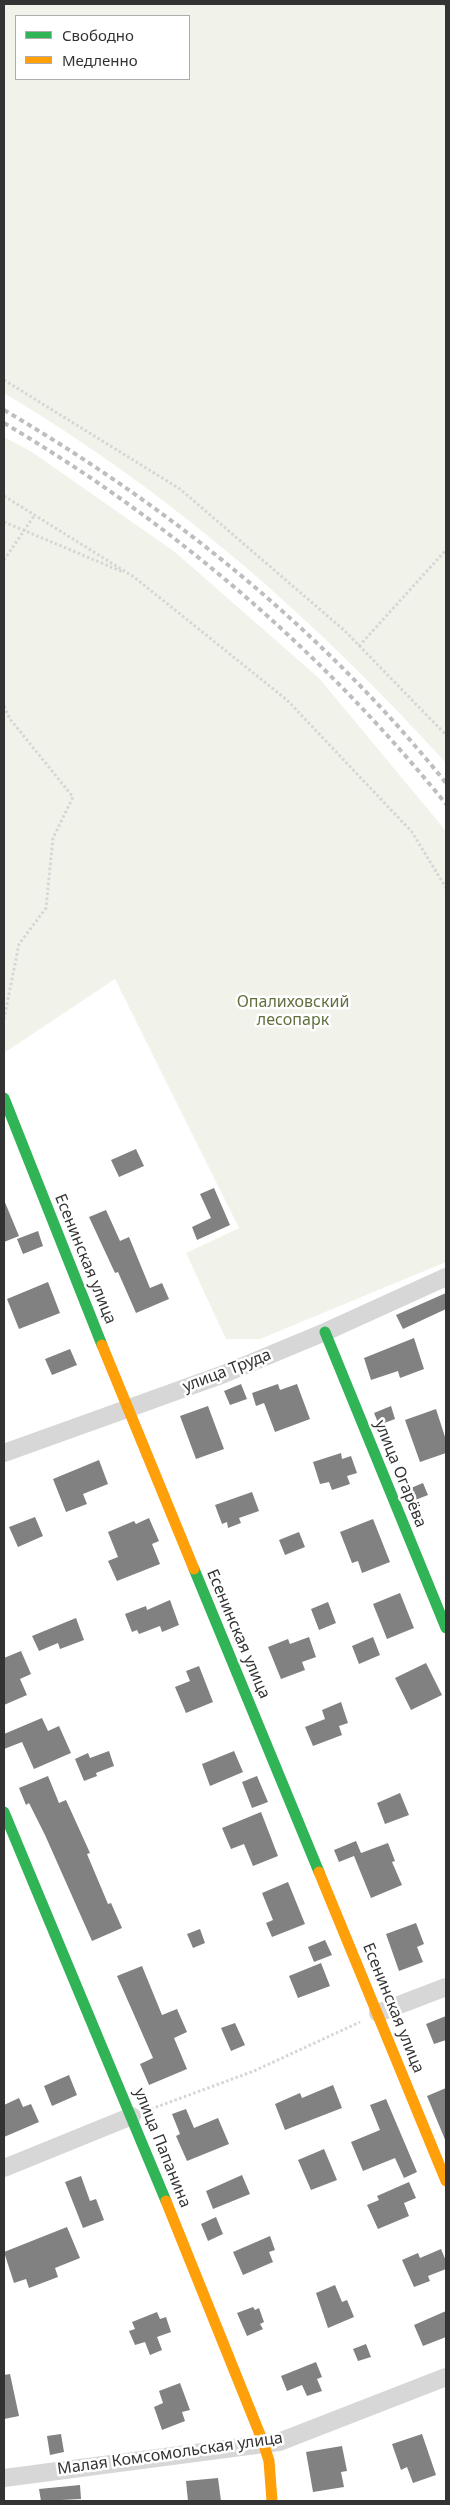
<!DOCTYPE html>
<meta charset="utf-8">
<style>
body{margin:0}
#map{position:relative;width:450px;height:2505px;overflow:hidden;background:#fff;font-family:"Noto Sans",sans-serif}
canvas{display:block}
.frame{position:absolute;inset:0;border:5px solid #333;pointer-events:none}
.legend{position:absolute;left:15px;top:15px;width:175px;height:65px;box-sizing:border-box;background:#fff;border:1px solid #adadad;margin:0;padding:6px 9px;list-style:none;font-size:15px;color:#333}
.legend li{display:flex;align-items:center;gap:10px;height:25px}
.legend b{width:25px;border:1px solid #adadad}
</style>
<div id="map">
<canvas width="450" height="2505"></canvas>
<div class="frame"></div>
<ul class="legend">
<li><b style="height:6px;background:#30b455"></b>Свободно</li>
<li><b style="height:6px;background:#ff9f0a"></b>Медленно</li>
</ul>
</div>
<script>
const context = document.querySelector('canvas').getContext('2d');
context.lineJoin = 'round';
function fill(path, color) { context.fillStyle = color; context.fill(path, 'evenodd'); }
function strokePath(path, color, width, dash) { context.strokeStyle = color; context.lineWidth = width; context.lineCap = dash ? 'butt' : 'round'; context.setLineDash(dash || []); context.stroke(path); }
function drawText(font, color, halo, rows, align = 'center') {
  context.font = font + ' "Noto Sans",sans-serif'; context.lineWidth = 5; context.setLineDash([]); context.textBaseline = 'middle'; context.strokeStyle = halo; context.fillStyle = color; for (const [text, x, y, turn = 0] of rows) {
    context.save(); context.translate(x, y); context.rotate((+turn || 0) * Math.PI / 180); context.textAlign = isNaN(turn) ? turn : align; if (halo) context.strokeText(text, 0, 0); context.fillText(text, 0, 0); context.restore();
  }
}
fill(new Path2D(`
 M 4,4 L 446,4 L 446,763 C 313,617 174,495 4,393 ZM 16,16 L 189,16 L 189,79 L 16,79 Z
 M 4,437 L 32,452 L 175,552 L 319,678 L 446,831 L 446,1262 L 260,1339 L 226,1339 L 186,1253 L 239,1228 L 115,979 L 4,1053 Z`), '#f1f3eb');
fill(new Path2D(`
 M 136,1149 L 144,1166 L 119,1177 L 111,1160 Z
 M 214,1188 L 230,1225 L 197,1240 L 192,1227 L 211,1218 L 200,1194 Z
 M 4,1200 L 19,1236 L 4,1242 Z
 M 106,1210 L 120,1241 L 129,1237 L 150,1288 L 162,1283 L 169,1299 L 136,1313 L 118,1272 L 115,1273 L 89,1217 Z
 M 38,1231 L 43,1246 L 23,1254 L 17,1239 Z
 M 48,1282 L 60,1313 L 19,1329 L 7,1299 Z
 M 446,1293 L 446,1309 L 403,1329 L 396,1315 Z
 M 414,1338 L 424,1369 L 400,1378 L 398,1371 L 371,1380 L 364,1358 Z
 M 70,1349 L 77,1365 L 52,1375 L 45,1359 Z
 M 241,1384 L 247,1399 L 230,1405 L 224,1391 Z
 M 278,1384 L 280,1390 L 297,1384 L 310,1419 L 275,1432 L 264,1403 L 256,1406 L 252,1393 Z
 M 208,1406 L 224,1449 L 196,1459 L 180,1416 Z
 M 391,1406 L 395,1419 L 379,1425 L 374,1413 Z
 M 436,1409 L 446,1440 L 446,1453 L 420,1462 L 405,1420 Z
 M 341,1453 L 342,1459 L 351,1456 L 357,1473 L 347,1476 L 350,1484 L 332,1490 L 329,1482 L 320,1484 L 313,1462 Z
 M 99,1460 L 108,1484 L 83,1494 L 87,1504 L 66,1512 L 53,1479 Z
 M 423,1483 L 428,1495 L 410,1502 L 406,1490 Z
 M 252,1492 L 259,1511 L 239,1518 L 241,1523 L 228,1528 L 227,1522 L 222,1524 L 215,1505 Z
 M 35,1517 L 43,1536 L 18,1547 L 9,1527 Z
 M 149,1518 L 159,1541 L 152,1544 L 160,1564 L 117,1581 L 108,1561 L 118,1557 L 108,1532 L 134,1521 L 136,1524 Z
 M 373,1519 L 390,1562 L 362,1573 L 358,1561 L 352,1563 L 340,1532 Z
 M 299,1532 L 305,1547 L 285,1555 L 279,1540 Z
 M 400,1593 L 414,1628 L 387,1639 L 373,1604 Z
 M 170,1600 L 179,1625 L 162,1632 L 160,1626 L 139,1634 L 137,1630 L 132,1632 L 125,1614 L 146,1606 L 147,1610 Z
 M 328,1602 L 336,1623 L 319,1630 L 311,1609 Z
 M 76,1618 L 84,1640 L 60,1649 L 58,1643 L 39,1651 L 32,1636 Z
 M 309,1637 L 316,1657 L 302,1662 L 305,1670 L 281,1679 L 268,1647 L 288,1639 L 290,1644 Z
 M 373,1637 L 380,1655 L 359,1664 L 352,1646 Z
 M 21,1651 L 31,1674 L 20,1679 L 27,1695 L 4,1705 L 4,1658 Z
 M 426,1663 L 442,1695 L 411,1710 L 395,1678 Z
 M 199,1666 L 213,1702 L 186,1713 L 175,1687 L 190,1681 L 186,1671 Z
 M 341,1702 L 348,1723 L 339,1726 L 342,1735 L 313,1746 L 305,1727 L 325,1719 L 322,1710 Z
 M 42,1718 L 48,1731 L 59,1726 L 71,1753 L 34,1769 L 22,1742 L 4,1749 L 4,1734 Z
 M 109,1751 L 114,1766 L 96,1773 L 97,1776 L 84,1781 L 75,1759 L 88,1753 L 90,1758 Z
 M 234,1751 L 243,1772 L 210,1786 L 202,1764 Z
 M 48,1776 L 59,1803 L 66,1800 L 90,1853 L 87,1854 L 108,1904 L 111,1903 L 122,1928 L 92,1941 L 45,1835 L 29,1803 L 26,1805 L 19,1788 Z
 M 257,1776 L 268,1802 L 252,1808 L 242,1782 Z
 M 400,1793 L 409,1815 L 385,1824 L 377,1803 Z
 M 261,1812 L 278,1856 L 253,1866 L 244,1844 L 231,1849 L 222,1828 Z
 M 356,1841 L 361,1853 L 388,1843 L 395,1861 L 392,1862 L 402,1885 L 371,1898 L 354,1856 L 339,1862 L 334,1850 Z
 M 288,1882 L 305,1924 L 272,1937 L 266,1923 L 273,1920 L 262,1893 Z
 M 416,1923 L 424,1944 L 417,1947 L 423,1962 L 399,1971 L 386,1934 Z
 M 200,1929 L 205,1943 L 193,1948 L 187,1934 Z
 M 325,1940 L 332,1955 L 314,1962 L 308,1947 Z
 M 321,1963 L 330,1986 L 298,1998 L 289,1976 Z
 M 142,1966 L 162,2015 L 177,2009 L 187,2032 L 174,2038 L 187,2069 L 149,2085 L 140,2064 L 153,2058 L 117,1976 Z
 M 446,2016 L 446,2040 L 434,2044 L 426,2024 Z
 M 235,2023 L 245,2045 L 231,2051 L 221,2028 Z
 M 69,2075 L 77,2095 L 52,2106 L 44,2086 Z
 M 333,2085 L 342,2108 L 285,2130 L 275,2104 L 300,2093 L 302,2098 Z
 M 446,2088 L 446,2142 L 427,2096 Z
 M 19,2098 L 23,2107 L 31,2104 L 39,2122 L 4,2137 L 4,2105 Z
 M 386,2099 L 417,2172 L 404,2178 L 395,2158 L 363,2171 L 351,2142 L 380,2130 L 370,2105 Z
 M 186,2109 L 194,2128 L 218,2118 L 229,2144 L 187,2161 L 176,2136 L 180,2134 L 172,2114 Z
 M 324,2149 L 337,2180 L 311,2190 L 298,2160 Z
 M 242,2175 L 250,2194 L 213,2209 L 206,2191 Z
 M 81,2176 L 90,2201 L 96,2199 L 104,2220 L 83,2228 L 65,2182 Z
 M 409,2182 L 416,2198 L 404,2203 L 409,2216 L 378,2229 L 367,2205 L 379,2200 L 377,2196 Z
 M 216,2217 L 223,2234 L 208,2241 L 201,2224 Z
 M 67,2227 L 80,2258 L 55,2268 L 58,2277 L 29,2288 L 26,2279 L 14,2283 L 4,2252 Z
 M 270,2236 L 275,2250 L 269,2252 L 273,2262 L 243,2275 L 233,2252 Z
 M 441,2249 L 446,2261 L 446,2269 L 428,2276 L 430,2281 L 414,2287 L 402,2260 L 418,2253 L 420,2258 Z
 M 335,2285 L 342,2302 L 347,2300 L 354,2317 L 328,2328 L 316,2293 Z
 M 253,2307 L 255,2310 L 259,2308 L 264,2322 L 260,2324 L 263,2329 L 247,2336 L 237,2313 Z
 M 446,2311 L 446,2337 L 423,2346 L 414,2325 Z
 M 157,2312 L 160,2319 L 166,2317 L 171,2332 L 157,2337 L 162,2350 L 150,2355 L 145,2342 L 135,2345 L 129,2331 L 135,2329 L 132,2322 Z
 M 366,2344 L 371,2357 L 358,2361 L 353,2349 Z
 M 316,2362 L 322,2377 L 317,2379 L 322,2391 L 307,2396 L 302,2385 L 287,2391 L 281,2376 Z
 M 10,2374 L 19,2416 L 4,2419 L 4,2375 Z
 M 180,2383 L 190,2410 L 182,2412 L 185,2421 L 162,2430 L 154,2407 L 163,2403 L 159,2391 Z
 M 61,2434 L 64,2452 L 50,2455 L 47,2436 Z
 M 422,2434 L 436,2475 L 413,2483 L 407,2467 L 401,2470 L 392,2444 Z
 M 342,2446 L 347,2471 L 341,2472 L 344,2487 L 313,2492 L 306,2452 Z
 M 218,2478 L 221,2501 L 188,2501 L 186,2481 Z
 M 80,2485 L 81,2499 L 41,2501 L 39,2489 Z`), '#818181');
strokePath(new Path2D(`
 M 444,4 L 446,6
 M 4,380 L 180,489 L 345,631 L 446,735
 M 4,496 L 134,577 L 287,700 L 412,832 L 446,888
 M 4,522 L 123,572
 M 4,560 L 34,516
 M 359,646 L 446,550
 M 4,706 L 10,719 L 73,797 L 53,838 L 46,908 L 19,944 L 4,1019
 M 151,2109 L 254,2071 L 360,2022`), '#d6d6d6', 3, [2.5, 2.5]);
strokePath(new Path2D(`
 M 4,1453 L 224,1374 L 325,1332 L 446,1277
 M 378,2013 L 446,1987
 M 4,2168 L 132,2116
 M 4,2478 L 279,2442 L 446,2377`), '#d7d7d7', 18);
strokePath(new Path2D(`
 M 4,1098 L 102,1345
 M 325,1332 L 446,1628
 M 194,1569 L 319,1872
 M 4,1812 L 166,2201`), '#30b455', 11);
strokePath(new Path2D(`
 M 102,1345 L 194,1569
 M 319,1872 L 446,2181
 M 166,2201 L 263,2442 L 269,2461 L 272,2501`), '#ff9f0a', 11);
strokePath(new Path2D(`
 M 4,410 C 171,508 324,631 446,783
 M 4,423 C 173,523 322,651 446,804`), '#bebebe', 4, [5, 4]);
drawText('16px', '#60703f', '#fff', [
 ["Опалиховский",293,1002],
 ["лесопарк",293,1020]
]);
drawText('16px', '#333', '#fff', [
 ["Есенинская улица",85,1259,68],
 ["улица Труда",227,1371,-21],
 ["улица Огарёва",400,1474,68],
 ["Есенинская улица",238,1634,67],
 ["Есенинская улица",393,2008,68],
 ["улица Папанина",162,2148,68],
 ["Малая Комсомольская улица",170,2454,-8]
]);
</script>
